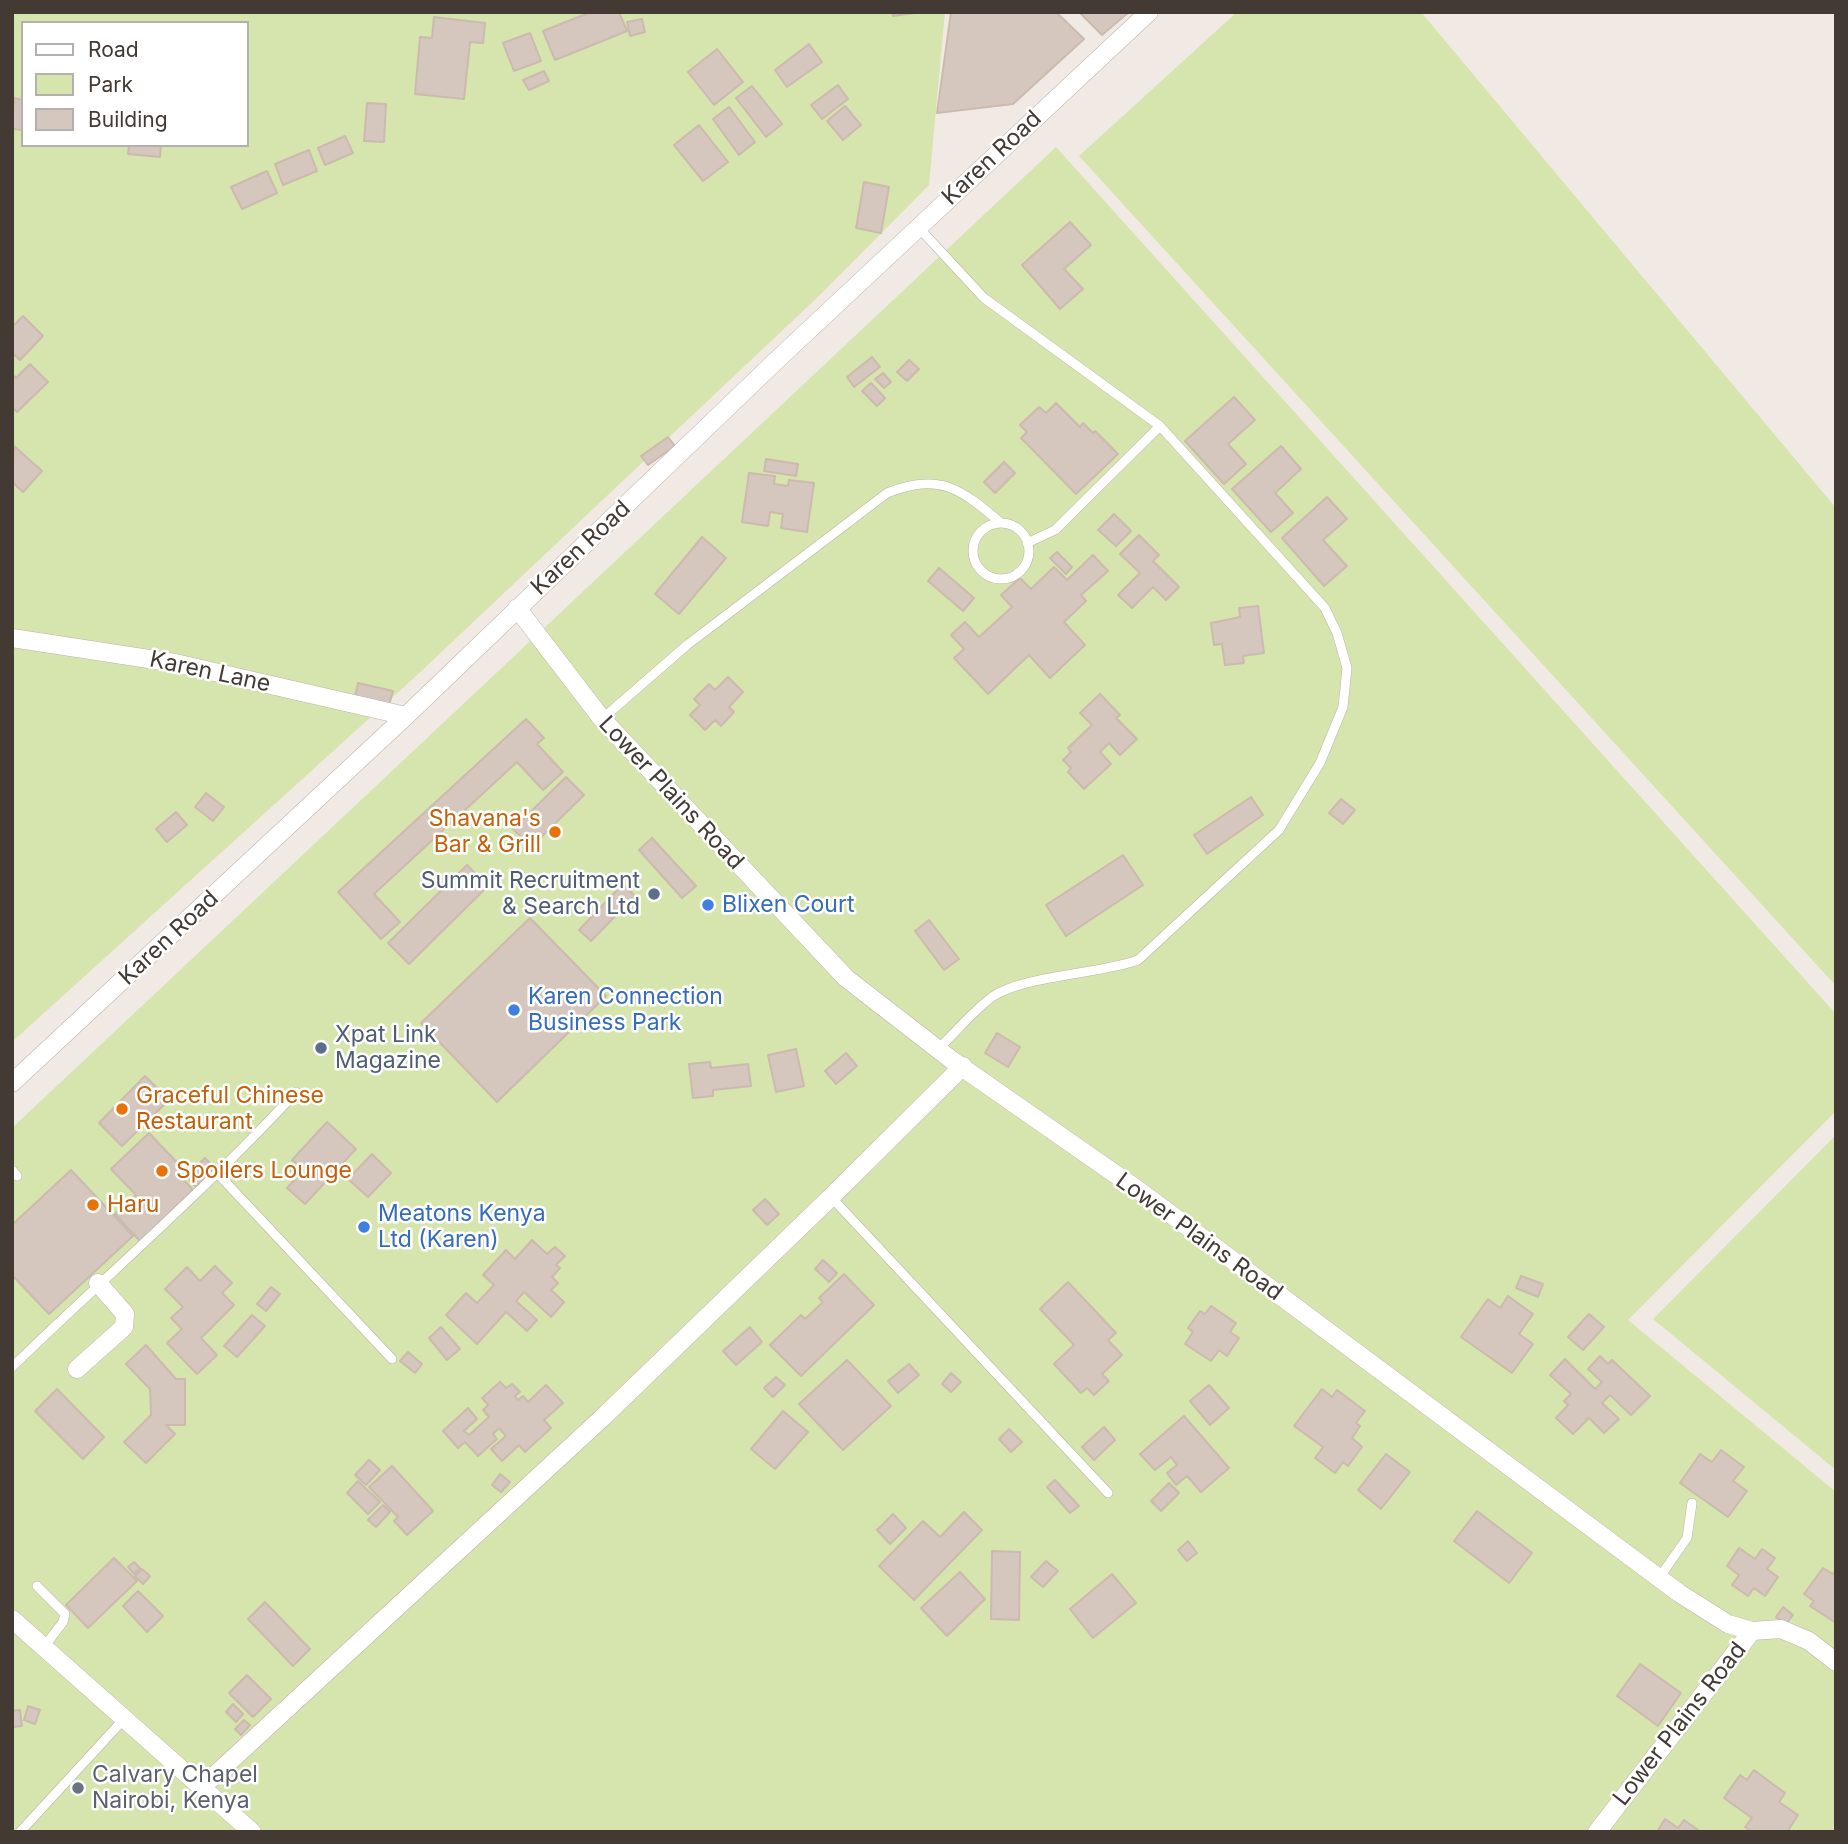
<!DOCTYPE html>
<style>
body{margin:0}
#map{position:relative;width:1848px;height:1844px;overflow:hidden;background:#f1eae4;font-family:Inter,sans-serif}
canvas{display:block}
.frame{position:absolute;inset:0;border:14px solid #433a34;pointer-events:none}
.legend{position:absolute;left:21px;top:21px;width:228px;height:126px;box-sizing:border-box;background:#fff;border:2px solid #b4b0ae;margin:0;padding:9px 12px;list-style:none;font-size:21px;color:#433a34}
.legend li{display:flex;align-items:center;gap:14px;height:35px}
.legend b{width:35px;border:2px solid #b4b0ae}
</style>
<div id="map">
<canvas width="1848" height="1844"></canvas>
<div class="frame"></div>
<ul class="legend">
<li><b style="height:9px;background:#fff"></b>Road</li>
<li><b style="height:19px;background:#d6e4ae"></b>Park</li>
<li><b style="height:19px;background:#d5c7bd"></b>Building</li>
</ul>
</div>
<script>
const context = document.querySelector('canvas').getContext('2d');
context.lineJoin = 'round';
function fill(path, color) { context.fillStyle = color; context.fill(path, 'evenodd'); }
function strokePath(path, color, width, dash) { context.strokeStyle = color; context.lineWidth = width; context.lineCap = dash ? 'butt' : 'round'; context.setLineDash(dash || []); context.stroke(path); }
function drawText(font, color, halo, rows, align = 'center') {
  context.font = font + ' Inter,sans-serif'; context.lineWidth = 5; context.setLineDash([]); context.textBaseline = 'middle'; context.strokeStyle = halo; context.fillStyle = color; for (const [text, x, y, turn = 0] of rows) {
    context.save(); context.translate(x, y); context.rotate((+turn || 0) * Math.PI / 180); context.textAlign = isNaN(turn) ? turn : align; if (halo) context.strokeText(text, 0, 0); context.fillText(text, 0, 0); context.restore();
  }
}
fill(new Path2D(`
 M 12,12 L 945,12 L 929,185 L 821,294 L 415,677 L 12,1042 ZM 23,23 L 247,23 L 247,145 L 23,145 Z
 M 1237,12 L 1421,12 L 1836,508 L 1836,986 L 1079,156 Z
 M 1056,147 L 1836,1014 L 1836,1111 L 1628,1320 L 1836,1492 L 1836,1832 L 12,1832 L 12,1128 Z
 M 1836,1135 L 1836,1470 L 1653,1319 Z`), '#d6e4ae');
const building = new Path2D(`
 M 591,12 L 619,12 L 627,31 L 555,60 L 543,31 Z
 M 892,12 L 922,12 L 893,16 Z
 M 951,12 L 1056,12 L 1084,39 L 1013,104 L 937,113 Z
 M 1079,12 L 1129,12 L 1102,35 Z
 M 434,17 L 485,23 L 483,43 L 470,42 L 464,99 L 415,94 L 420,37 L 432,38 Z
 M 642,19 L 645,32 L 630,36 L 627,22 Z
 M 530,33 L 541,61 L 514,71 L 503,43 Z
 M 809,44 L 822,62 L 787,87 L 775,70 Z
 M 717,49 L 743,82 L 714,105 L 688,72 Z
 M 544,71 L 549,81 L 529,90 L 523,80 Z
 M 838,85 L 848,99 L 822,119 L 811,105 Z
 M 752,86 L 782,124 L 766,137 L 736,98 Z
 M 14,98 L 23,100 L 23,130 L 12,129 Z
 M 367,103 L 386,104 L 384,142 L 364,141 Z
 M 845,106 L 861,125 L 843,140 L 827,121 Z
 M 729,107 L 755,142 L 739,155 L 713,119 Z
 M 699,125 L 728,162 L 703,181 L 674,145 Z
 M 345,136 L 353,153 L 325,165 L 318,148 Z
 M 129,145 L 161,145 L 160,157 L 128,154 Z
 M 309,150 L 317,171 L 283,185 L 275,164 Z
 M 267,171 L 277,193 L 242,209 L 231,187 Z
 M 864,182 L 889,187 L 881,233 L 856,228 Z
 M 1070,222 L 1091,245 L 1064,269 L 1083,289 L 1060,309 L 1022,265 Z
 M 23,316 L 43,336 L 20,360 L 12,353 L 12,327 Z
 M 872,357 L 880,367 L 854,387 L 847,377 Z
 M 909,360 L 919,369 L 907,381 L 897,372 Z
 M 30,364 L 48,382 L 17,412 L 12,407 L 12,374 L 16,378 Z
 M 883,373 L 891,382 L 884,388 L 875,379 Z
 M 871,383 L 885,398 L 877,406 L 862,391 Z
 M 1234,397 L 1255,420 L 1228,444 L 1246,464 L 1224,484 L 1185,441 Z
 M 1056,403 L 1080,427 L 1083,423 L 1093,433 L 1095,431 L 1118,454 L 1076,494 L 1021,438 L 1027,432 L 1020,425 L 1039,407 L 1046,413 Z
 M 668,437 L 675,446 L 648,465 L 641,456 Z
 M 14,446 L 42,471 L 23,492 L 12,482 Z
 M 1281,446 L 1301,469 L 1275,493 L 1293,513 L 1271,532 L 1232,489 Z
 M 766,459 L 798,464 L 796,476 L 764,471 Z
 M 1004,462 L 1015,473 L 995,493 L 984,482 Z
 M 749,473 L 775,476 L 774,484 L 788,486 L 789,480 L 814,483 L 807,532 L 781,528 L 783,514 L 770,512 L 768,526 L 742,522 Z
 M 1327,497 L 1347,519 L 1323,540 L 1347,566 L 1324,586 L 1282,538 Z
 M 1114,514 L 1131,531 L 1116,546 L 1098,530 Z
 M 1139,535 L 1159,555 L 1153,561 L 1179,587 L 1166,600 L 1153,587 L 1132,608 L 1118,595 L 1140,573 L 1120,554 Z
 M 702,537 L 726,558 L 679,614 L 655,594 Z
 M 1057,552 L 1072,567 L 1066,574 L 1050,558 Z
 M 1093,555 L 1108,571 L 1081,595 L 1086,601 L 1064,622 L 1085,645 L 1050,678 L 1029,655 L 988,694 L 954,658 L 964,649 L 951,635 L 965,622 L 979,637 L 1012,607 L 1001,595 L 1020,578 L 1031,589 L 1054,567 L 1067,580 Z
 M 939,568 L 974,598 L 963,611 L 928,581 Z
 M 1258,606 L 1264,653 L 1243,656 L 1244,663 L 1225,665 L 1222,644 L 1214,645 L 1211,623 L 1240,617 L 1239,608 Z
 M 728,677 L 743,692 L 729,707 L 734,712 L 721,726 L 715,720 L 705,730 L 690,715 L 700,705 L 694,699 L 709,684 L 715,690 Z
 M 358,683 L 393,691 L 388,709 L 354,701 Z
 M 1100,694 L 1120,715 L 1116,718 L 1137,739 L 1120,755 L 1109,743 L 1100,752 L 1111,764 L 1084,789 L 1068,772 L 1071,768 L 1063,760 L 1071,752 L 1068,748 L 1092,725 L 1080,713 Z
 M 526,719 L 544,738 L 537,744 L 563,772 L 543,790 L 517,762 L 374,894 L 400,922 L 381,939 L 338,892 Z
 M 566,777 L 584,795 L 531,847 L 513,829 Z
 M 206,793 L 224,807 L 213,821 L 195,807 Z
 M 1251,797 L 1263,815 L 1207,854 L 1194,835 Z
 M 1341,799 L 1355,810 L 1343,824 L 1329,813 Z
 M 176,812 L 187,825 L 167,842 L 156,829 Z
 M 652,838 L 696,886 L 682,898 L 639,850 Z
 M 1123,855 L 1143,885 L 1066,936 L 1046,905 Z
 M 467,865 L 488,886 L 409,964 L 388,943 Z
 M 623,884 L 635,896 L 591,941 L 579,930 Z
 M 530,918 L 606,996 L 497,1102 L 421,1023 Z
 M 929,920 L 959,959 L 944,970 L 915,931 Z
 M 997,1033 L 1020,1047 L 1008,1067 L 985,1053 Z
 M 796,1049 L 804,1086 L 776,1092 L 768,1055 Z
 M 846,1053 L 857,1066 L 836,1084 L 825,1071 Z
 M 710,1062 L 711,1068 L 748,1064 L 751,1086 L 713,1090 L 713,1096 L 693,1098 L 689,1064 Z
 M 145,1076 L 169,1100 L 122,1146 L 99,1123 Z
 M 327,1122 L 356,1149 L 305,1204 L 287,1188 L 297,1177 L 290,1170 L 296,1163 L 292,1160 Z
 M 149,1133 L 186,1172 L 181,1177 L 193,1190 L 140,1241 L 115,1214 L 136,1195 L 111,1169 Z
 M 372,1154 L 391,1173 L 368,1197 L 348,1179 Z
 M 205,1158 L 215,1168 L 196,1187 L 187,1176 Z
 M 71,1170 L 133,1236 L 49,1314 L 12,1275 L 12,1225 Z
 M 765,1199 L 779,1214 L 767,1225 L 753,1210 Z
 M 532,1240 L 547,1254 L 555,1247 L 565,1256 L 556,1265 L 560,1268 L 552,1277 L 558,1283 L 551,1290 L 564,1302 L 551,1317 L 524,1292 L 516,1301 L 537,1320 L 527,1331 L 506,1312 L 477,1344 L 446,1315 L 466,1293 L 477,1303 L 494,1285 L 483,1275 L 506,1250 L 515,1259 Z
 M 823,1260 L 837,1273 L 829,1282 L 815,1269 Z
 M 215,1266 L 232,1283 L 222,1293 L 234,1305 L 201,1338 L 217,1355 L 197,1374 L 167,1343 L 182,1329 L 171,1318 L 183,1307 L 165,1289 L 187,1267 L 200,1281 Z
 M 844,1274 L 874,1305 L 801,1376 L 770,1345 L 801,1315 L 805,1319 L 823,1302 L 819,1298 Z
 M 1521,1276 L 1543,1284 L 1538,1297 L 1516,1288 Z
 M 1068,1282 L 1116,1333 L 1108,1340 L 1122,1355 L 1102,1374 L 1109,1381 L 1094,1395 L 1087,1388 L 1081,1393 L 1054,1364 L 1074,1345 L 1040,1309 Z
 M 271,1287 L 280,1294 L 266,1311 L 257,1304 Z
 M 1508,1296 L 1533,1314 L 1519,1334 L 1533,1344 L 1512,1373 L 1461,1337 L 1488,1299 L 1500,1308 Z
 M 1211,1306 L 1236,1323 L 1230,1332 L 1239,1338 L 1227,1356 L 1219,1350 L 1211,1361 L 1185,1344 L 1193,1332 L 1188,1328 L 1200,1311 L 1205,1314 Z
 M 1589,1314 L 1604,1327 L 1583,1350 L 1568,1337 Z
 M 252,1315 L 265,1326 L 237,1357 L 224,1346 Z
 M 441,1327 L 460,1349 L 447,1360 L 429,1338 Z
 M 750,1327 L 762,1342 L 736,1365 L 723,1351 Z
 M 146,1345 L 176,1379 L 185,1379 L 185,1425 L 166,1425 L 175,1434 L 146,1463 L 124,1442 L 151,1415 L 150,1389 L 126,1364 Z
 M 408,1352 L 422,1364 L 415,1373 L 400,1361 Z
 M 1600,1356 L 1608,1364 L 1612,1360 L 1650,1396 L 1631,1415 L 1610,1395 L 1602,1403 L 1619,1419 L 1604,1433 L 1589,1418 L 1573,1434 L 1556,1418 L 1568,1405 L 1564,1401 L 1571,1394 L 1550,1375 L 1565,1359 L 1595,1389 L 1602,1382 L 1588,1369 Z
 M 847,1360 L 891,1406 L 843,1450 L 799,1404 Z
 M 909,1364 L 919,1375 L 898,1393 L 888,1381 Z
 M 951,1373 L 961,1382 L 951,1392 L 942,1384 Z
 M 776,1377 L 785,1385 L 773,1397 L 764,1388 Z
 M 500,1382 L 506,1388 L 512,1384 L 520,1392 L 515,1396 L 518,1400 L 523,1396 L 528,1402 L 546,1385 L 563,1403 L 544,1420 L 551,1428 L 525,1452 L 519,1445 L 502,1461 L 491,1449 L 506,1436 L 499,1428 L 493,1434 L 497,1439 L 478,1456 L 465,1442 L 458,1448 L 443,1431 L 468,1408 L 477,1419 L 464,1431 L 469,1435 L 489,1417 L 483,1410 L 488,1405 L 482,1398 Z
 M 1209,1385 L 1229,1408 L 1210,1425 L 1190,1401 Z
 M 57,1389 L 104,1437 L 83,1459 L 35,1411 Z
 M 1322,1389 L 1332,1397 L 1337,1390 L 1365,1411 L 1356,1423 L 1360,1426 L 1352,1438 L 1362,1447 L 1348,1466 L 1343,1462 L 1335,1473 L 1315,1458 L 1323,1447 L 1294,1426 Z
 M 783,1411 L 808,1432 L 775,1469 L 751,1449 Z
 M 1184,1416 L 1229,1468 L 1201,1492 L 1187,1476 L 1176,1485 L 1167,1473 L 1177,1465 L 1171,1457 L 1155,1470 L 1140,1454 Z
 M 1104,1427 L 1115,1440 L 1094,1460 L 1082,1447 Z
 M 1009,1429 L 1022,1442 L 1011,1452 L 999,1439 Z
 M 1721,1450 L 1744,1467 L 1733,1481 L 1747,1491 L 1728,1517 L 1680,1483 L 1700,1454 L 1712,1462 Z
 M 1386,1454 L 1410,1472 L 1381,1509 L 1358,1490 Z
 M 369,1460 L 380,1470 L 366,1485 L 355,1475 Z
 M 392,1466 L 433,1511 L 407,1535 L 394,1521 L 398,1517 L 369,1487 Z
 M 500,1474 L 510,1482 L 501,1492 L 492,1485 Z
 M 1055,1480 L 1079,1506 L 1070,1513 L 1047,1487 Z
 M 358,1481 L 380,1502 L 368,1514 L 347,1493 Z
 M 1169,1483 L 1179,1493 L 1161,1511 L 1151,1501 Z
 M 383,1505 L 390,1512 L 376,1527 L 368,1520 Z
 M 1477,1511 L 1532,1553 L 1509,1583 L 1454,1541 Z
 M 964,1512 L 982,1530 L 914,1600 L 879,1566 L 923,1521 L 940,1537 Z
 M 893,1514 L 906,1528 L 890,1544 L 877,1530 Z
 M 1188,1541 L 1197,1553 L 1187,1561 L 1178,1550 Z
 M 1739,1548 L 1755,1559 L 1762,1549 L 1775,1558 L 1767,1569 L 1778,1577 L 1765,1596 L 1754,1588 L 1748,1596 L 1732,1585 L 1739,1575 L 1727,1566 Z
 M 992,1551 L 1020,1552 L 1019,1620 L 991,1619 Z
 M 114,1558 L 137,1581 L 88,1628 L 66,1605 Z
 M 1046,1561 L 1058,1571 L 1043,1587 L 1031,1577 Z
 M 134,1562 L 140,1568 L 134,1574 L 128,1567 Z
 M 1823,1568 L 1833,1574 L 1836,1570 L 1836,1623 L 1810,1606 L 1814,1601 L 1804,1594 Z
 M 142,1569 L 150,1576 L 143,1584 L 135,1576 Z
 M 960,1572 L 985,1599 L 947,1636 L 921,1608 Z
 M 1112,1574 L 1136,1603 L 1093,1638 L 1070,1609 Z
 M 138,1591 L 163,1616 L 147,1632 L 123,1606 Z
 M 265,1602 L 310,1649 L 293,1666 L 248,1619 Z
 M 1783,1607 L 1793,1615 L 1786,1624 L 1776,1617 Z
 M 1640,1664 L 1681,1693 L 1658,1726 L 1617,1696 Z
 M 247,1675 L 271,1699 L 253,1717 L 229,1693 Z
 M 233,1704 L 243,1714 L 236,1722 L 226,1712 Z
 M 28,1706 L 40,1710 L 35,1724 L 24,1720 Z
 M 20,1710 L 22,1726 L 12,1727 L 12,1711 Z
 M 244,1720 L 250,1725 L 241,1735 L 235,1729 Z
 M 1754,1770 L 1785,1793 L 1779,1802 L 1798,1815 L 1787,1832 L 1752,1832 L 1745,1827 L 1752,1818 L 1724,1798 L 1740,1775 L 1747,1780 Z
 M 1665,1819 L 1678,1828 L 1684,1820 L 1701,1832 L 1657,1832 Z`);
fill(building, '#d5c7bd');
strokePath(building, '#ccbaae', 2);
const service = new Path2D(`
 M 918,227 L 984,298 L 1160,426 L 1325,608 L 1337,633 L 1347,668 L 1343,707 L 1320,763 L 1279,830 L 1138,960 C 1100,974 1020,976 992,997 C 973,1011 956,1032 938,1049
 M973 551a28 28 0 1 1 56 0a28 28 0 1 1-56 0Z
 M 1027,543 L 1055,530 L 1160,426
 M 602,719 L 687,645 L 887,493 C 940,472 961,489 1001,523
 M 12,1170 L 17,1176
 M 218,1174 L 392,1359
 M 831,1197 L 1108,1493
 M 12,1367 C 107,1275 207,1189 296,1092
 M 1659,1578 L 1687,1538 L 1692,1503
 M 37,1586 L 65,1614 L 63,1622 L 44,1647
 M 20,1832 L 124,1719`);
const minor = new Path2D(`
 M 517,608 L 602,719 L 846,978 L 953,1061 L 1141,1192 L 1679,1593 L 1728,1624 L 1752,1631 L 1781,1629 L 1809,1641 L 1836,1662
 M 12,638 L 175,663 L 406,716
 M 12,1083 L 406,716 L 780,357 L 1149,12
 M 77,1369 L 124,1327 L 125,1314 L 98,1283
 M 12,1619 L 252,1832
 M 202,1787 L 601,1419 L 831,1197 L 963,1066
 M 1597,1832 L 1752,1631`);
strokePath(service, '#bfb3aa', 10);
strokePath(minor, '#bfb3aa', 19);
strokePath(service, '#fff', 9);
strokePath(minor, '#fff', 18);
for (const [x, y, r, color] of [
 [555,832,7,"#e8710a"],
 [654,894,7,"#5c6f8a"],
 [708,905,7,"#3f7fe0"],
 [514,1010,7,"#3f7fe0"],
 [321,1048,7,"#5c6f8a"],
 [122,1109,7,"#e8710a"],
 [162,1171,7,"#e8710a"],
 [93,1205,7,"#e8710a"],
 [364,1227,7,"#3f7fe0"],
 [78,1788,7,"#6b7280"]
]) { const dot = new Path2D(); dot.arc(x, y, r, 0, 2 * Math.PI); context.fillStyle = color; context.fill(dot); strokePath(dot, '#fff', 2.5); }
drawText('23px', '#433a34', '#fff', [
 ["Karen Road",992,158,-43],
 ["Karen Road",581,548,-43],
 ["Karen Lane",210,672,12],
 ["Lower Plains Road",671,793,47],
 ["Karen Road",169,938,-43],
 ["Lower Plains Road",1199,1237,36],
 ["Lower Plains Road",1680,1724,-52]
]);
drawText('23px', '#c56008', '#fff', [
 ["Shavana's",541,819,"right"],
 ["Bar & Grill",541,845,"right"],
 ["Graceful Chinese",136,1096],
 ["Restaurant",136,1122],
 ["Spoilers Lounge",176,1171],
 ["Haru",107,1205]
], 'left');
drawText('23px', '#4e5e75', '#fff', [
 ["Summit Recruitment",640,881],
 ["& Search Ltd",640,907],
 ["Xpat Link",335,1035,"left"],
 ["Magazine",335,1061,"left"]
], 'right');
drawText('23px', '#366cbe', '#fff', [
 ["Blixen Court",722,905],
 ["Karen Connection",528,997],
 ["Business Park",528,1023],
 ["Meatons Kenya",378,1214],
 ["Ltd (Karen)",378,1240]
], 'left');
drawText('23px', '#5b616d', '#fff', [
 ["Calvary Chapel",92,1775],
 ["Nairobi, Kenya",92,1801]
], 'left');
</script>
